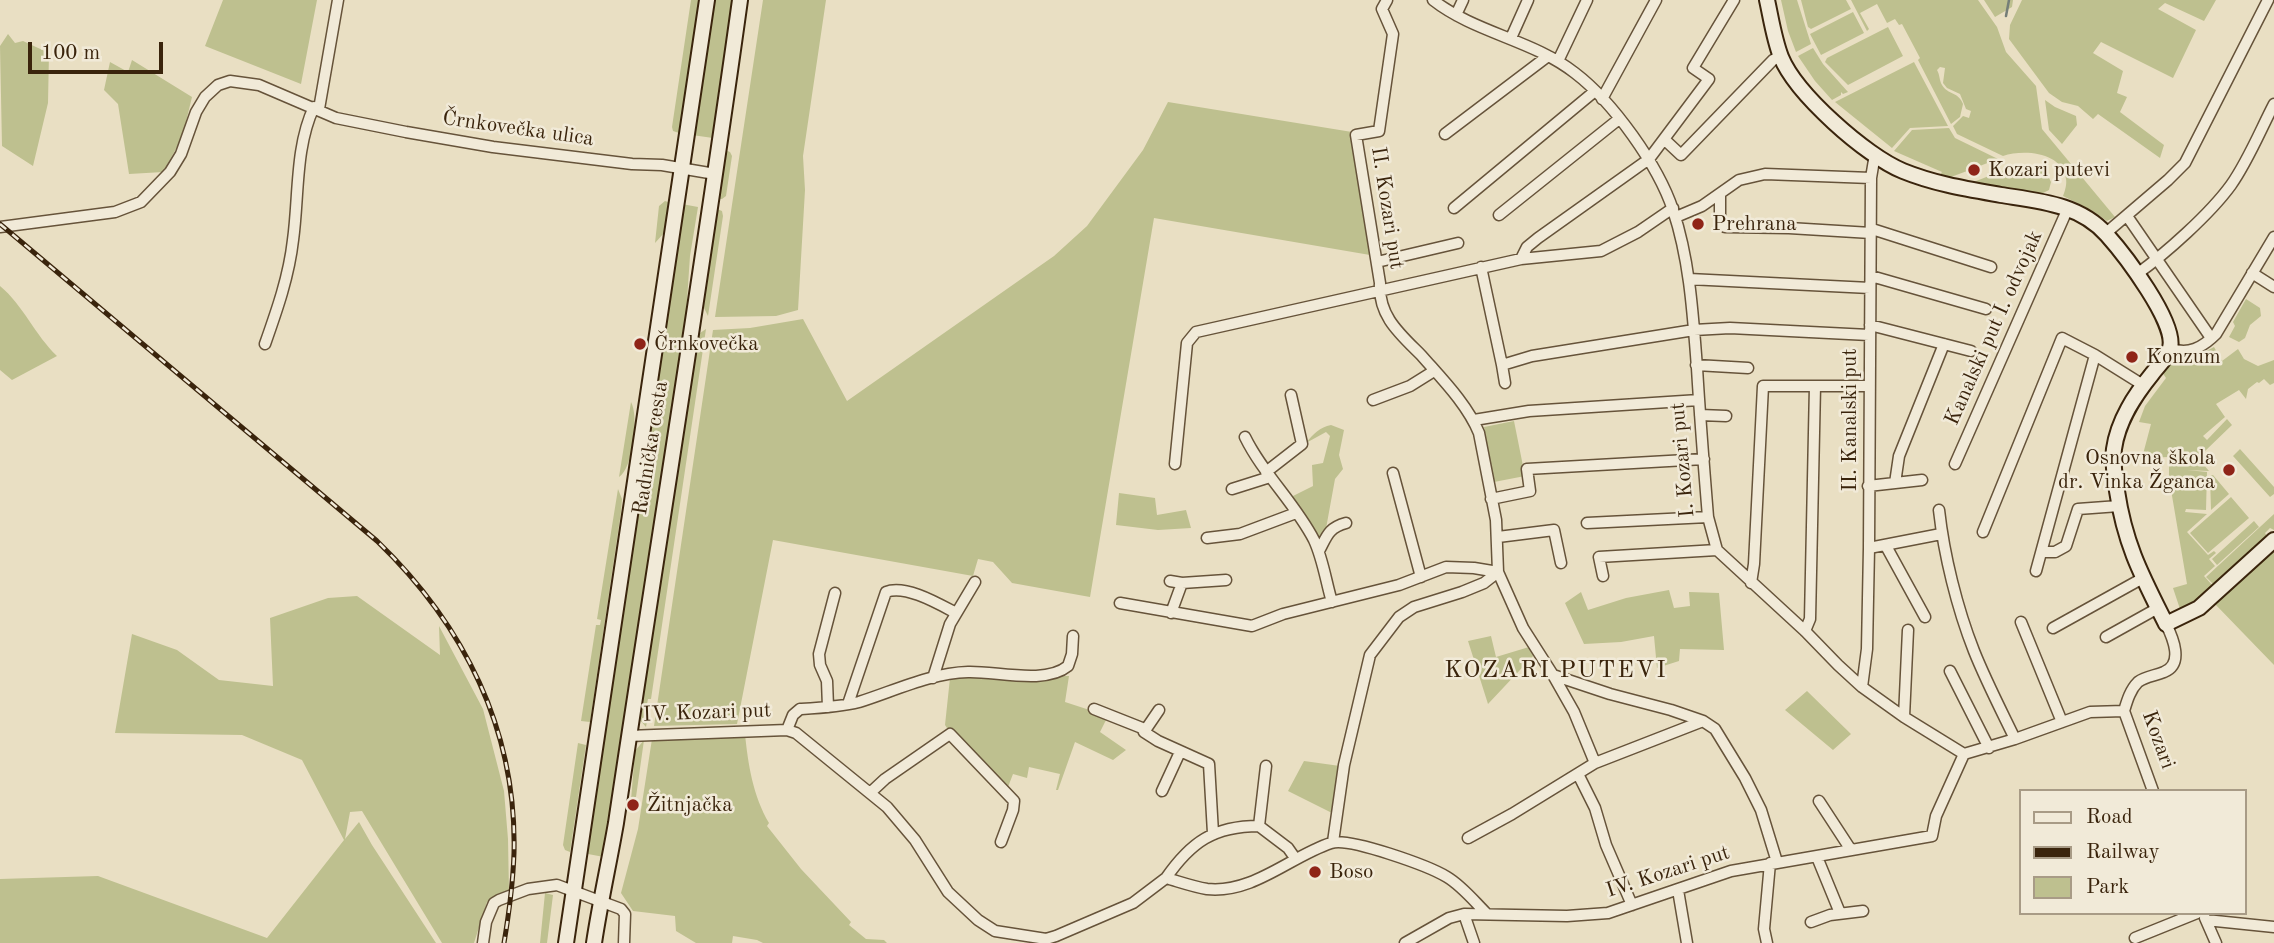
<!DOCTYPE html>
<meta charset="utf-8">
<style>
body{margin:0}
#map{position:relative;width:2274px;height:943px;overflow:hidden;background:#e9dfc3;font-family:"Old Standard TT",serif}
canvas{display:block}
.legend{position:absolute;left:2019px;top:789px;width:228px;height:126px;box-sizing:border-box;background:#f1ead8;border:2px solid #a89b86;margin:0;padding:9px 12px;list-style:none;font-size:21px;color:#3a240c}
.legend li{display:flex;align-items:center;gap:14px;height:35px}
.legend b{width:35px;border:2px solid #a89b86}
.scale{position:absolute;left:28px;top:42px;width:135px;height:32px;box-sizing:border-box;border:4px solid #3a240c;border-top:0;padding-left:9px;font-size:21px;line-height:24px;white-space:nowrap;color:#3a240c;-webkit-text-stroke:5px #f1ead8;paint-order:stroke}
</style>
<div id="map">
<canvas width="2274" height="943"></canvas>
<ul class="legend">
<li><b style="height:9px;background:#f1ead8"></b>Road</li>
<li><b style="height:9px;background:#3a240c"></b>Railway</li>
<li><b style="height:19px;background:#bec08f"></b>Park</li>
</ul>
<div class="scale">100 m</div>
</div>
<script>
const context = document.querySelector('canvas').getContext('2d');
context.lineJoin = 'round';
function fill(path, color) { context.fillStyle = color; context.fill(path, 'evenodd'); }
function strokePath(path, color, width, dash) { context.strokeStyle = color; context.lineWidth = width; context.lineCap = dash ? 'butt' : 'round'; context.setLineDash(dash || []); context.stroke(path); }
function drawText(font, color, halo, rows, align = 'center') {
  context.font = font + ' "Old Standard TT",serif'; context.lineWidth = 5; context.setLineDash([]); context.textBaseline = 'middle'; context.strokeStyle = halo; context.fillStyle = color; for (const [text, x, y, turn = 0] of rows) {
    context.save(); context.translate(x, y); context.rotate((+turn || 0) * Math.PI / 180); context.textAlign = isNaN(turn) ? turn : align; if (halo) context.strokeText(text, 0, 0); context.fillText(text, 0, 0); context.restore();
  }
}
fill(new Path2D(`
 M 223,0 L 317,0 L 301,84 L 205,46 Z
 M 691,0 L 699,0 L 679,133 L 673,131 L 672,127 Z
 M 713,0 L 734,0 L 713,138 L 692,135 Z
 M 763,0 L 826,0 L 803,156 L 805,190 L 798,310 L 776,316 L 715,317 Z
 M 1781,0 L 1797,0 L 1811,44 L 1796,52 L 1788,31 Z
 M 1801,0 L 1846,0 L 1851,9 L 1811,29 L 1808,27 Z
 M 1851,0 L 1978,0 L 1997,27 L 2006,52 L 2036,86 L 2042,129 L 2115,217 L 2107,221 L 2091,210 L 2063,196 C 2065,191 2067,184 2066,179 C 2062,152 2024,149 2003,156 L 1957,134 L 1953,126 L 1963,116 L 1969,118 L 1971,111 L 1966,109 L 1960,94 L 1947,88 L 1943,83 L 1945,68 L 1940,67 L 1937,70 C 1940,75 1939,80 1942,85 C 1948,95 1959,92 1963,104 L 1960,117 L 1951,124 L 1918,60 L 1920,58 L 1902,24 L 1899,25 L 1895,19 L 1887,23 L 1877,4 L 1860,13 L 1869,29 L 1867,31 Z
 M 1984,0 L 2013,0 L 2012,7 L 1995,17 Z
 M 2022,0 L 2216,0 L 2204,21 L 2165,3 L 2158,9 L 2196,30 L 2173,78 L 2101,42 L 2093,53 L 2123,71 L 2117,93 L 2127,97 L 2120,112 L 2164,145 L 2160,158 L 2098,114 L 2093,119 L 2078,106 L 2062,102 L 2049,93 L 2009,39 L 2010,25 Z
 M 1853,12 L 1864,33 L 1821,55 L 1810,34 Z
 M 1888,27 L 1903,56 L 1848,85 L 1825,62 L 1827,58 Z
 M 8,34 L 15,43 L 23,41 L 49,53 L 48,103 L 33,166 L 2,146 L 0,46 Z
 M 1813,48 L 1823,64 L 1848,92 L 1843,94 L 1841,92 L 1841,95 L 1832,100 L 1815,81 L 1798,56 Z
 M 132,60 L 192,97 L 182,138 L 163,172 L 129,174 L 118,104 L 104,90 L 110,62 L 128,72 Z
 M 1914,62 L 1948,126 L 1910,128 L 1892,148 L 1835,102 Z
 M 2045,100 L 2055,107 L 2076,116 L 2077,125 L 2062,144 L 2049,130 Z
 M 1168,102 L 1352,132 L 1370,255 L 1154,218 L 1090,597 L 1012,583 L 993,562 L 978,559 L 973,576 L 773,540 L 737,724 L 654,726 L 713,330 L 750,328 L 803,319 L 847,401 L 1054,256 L 1087,226 L 1143,150 Z
 M 1949,128 L 1955,138 L 1998,159 L 1977,167 L 1975,165 L 1966,168 L 1967,171 L 1951,177 L 1939,176 L 1942,172 L 1894,151 L 1912,130 Z
 M 725,150 L 730,152 L 732,156 L 726,196 L 722,199 L 718,199 Z
 M 2017,165 L 2045,170 L 2051,182 L 2049,190 L 2039,195 L 1971,183 Z
 M 665,201 L 668,202 L 664,233 L 655,243 L 659,206 Z
 M 682,204 L 698,207 L 690,256 L 686,315 L 604,857 L 588,854 L 597,780 Z
 M 717,209 L 722,211 L 723,216 L 708,316 L 704,308 L 704,298 Z
 M 0,286 C 23,305 35,335 57,356 L 12,380 L 0,370 Z
 M 2246,299 L 2260,308 L 2261,316 L 2250,325 L 2245,338 L 2239,342 L 2229,337 L 2235,326 L 2233,322 Z
 M 706,329 L 651,699 L 648,699 L 647,704 L 650,705 L 646,727 L 640,720 L 641,704 L 697,340 L 700,333 Z
 M 2214,347 L 2222,361 L 2238,349 L 2244,359 L 2258,366 L 2274,360 L 2274,383 L 2270,385 L 2264,379 L 2259,383 L 2257,382 L 2248,389 L 2246,399 L 2239,390 L 2216,404 L 2225,417 L 2203,436 L 2207,440 L 2227,419 L 2232,425 L 2204,452 L 2203,464 L 2209,471 L 2187,470 L 2207,472 L 2206,510 L 2186,509 L 2185,512 L 2207,514 L 2187,532 L 2208,555 L 2214,551 L 2216,553 L 2209,559 L 2215,566 L 2204,576 L 2213,586 L 2181,612 L 2173,588 L 2187,584 L 2169,478 L 2169,457 L 2142,458 L 2151,424 L 2139,422 L 2145,406 L 2166,378 L 2162,372 L 2172,360 L 2195,357 Z
 M 631,402 C 639,415 633,469 619,477 Z
 M 1514,421 L 1525,476 L 1494,482 L 1484,427 Z
 M 1331,425 L 1344,430 L 1339,455 L 1343,469 L 1335,479 L 1325,534 L 1320,539 L 1315,536 L 1291,497 L 1313,486 L 1312,465 L 1323,463 L 1330,436 L 1326,432 L 1306,443 C 1313,434 1320,427 1331,425 Z
 M 2240,449 L 2274,487 L 2274,494 L 2270,497 L 2233,456 Z
 M 2213,475 L 2229,494 L 2211,510 L 2210,476 Z
 M 618,489 L 622,499 L 621,512 L 590,722 L 581,721 L 596,625 L 600,625 L 601,620 L 597,619 Z
 M 1119,493 L 1155,498 L 1157,515 L 1186,510 L 1191,528 L 1158,530 L 1116,525 Z
 M 2231,497 L 2249,518 L 2208,553 L 2190,533 Z
 M 2274,514 L 2274,530 L 2270,528 L 2265,533 L 2267,536 L 2214,585 L 2206,577 Z
 M 2254,521 L 2259,527 L 2217,565 L 2212,559 Z
 M 2274,547 L 2274,665 L 2215,604 Z
 M 1669,590 L 1674,608 L 1690,606 L 1689,592 L 1719,593 L 1724,650 L 1680,649 L 1679,661 L 1657,668 L 1654,636 L 1621,642 L 1584,644 L 1565,603 L 1581,592 L 1588,610 L 1626,598 Z
 M 357,596 L 440,655 L 439,626 L 483,709 L 504,791 L 508,839 L 509,892 L 487,902 L 474,943 L 442,943 L 362,811 L 350,812 L 345,839 L 359,822 L 372,845 L 436,943 L 0,943 L 0,879 L 98,876 L 267,938 L 344,840 L 302,760 L 242,735 L 115,733 L 132,634 L 177,650 L 219,680 L 273,686 L 270,618 L 328,598 Z
 M 1491,636 L 1496,657 L 1529,647 L 1535,654 L 1488,704 L 1468,641 Z
 M 1069,676 L 1065,702 L 1108,716 L 1100,732 L 1126,750 L 1113,760 L 1075,742 L 1058,790 L 1056,790 L 1060,774 L 1029,767 L 1027,778 L 1013,774 L 1008,787 L 996,779 L 952,729 L 949,731 L 945,725 L 950,678 Z
 M 1807,691 L 1851,734 L 1833,750 L 1785,710 Z
 M 745,734 C 748,764 753,796 769,823 L 767,826 L 801,869 L 851,922 L 849,925 L 866,939 L 884,940 L 887,943 L 763,943 L 757,940 L 733,936 L 732,943 L 696,943 L 676,931 L 675,916 L 633,911 L 621,893 L 638,829 L 652,739 L 712,738 Z
 M 644,740 L 636,797 L 631,800 L 635,751 Z
 M 578,743 L 586,745 L 570,852 L 565,850 L 563,845 Z
 M 1304,761 L 1340,766 L 1332,813 L 1288,791 Z
 M 545,893 L 553,895 L 547,943 L 540,943 Z`), '#bec08f');
strokePath(new Path2D(`
 M 2006,16 L 2009,0`), '#757e77', 2.5);
const street = new Path2D(`
 M 1387,0 L 1382,9 L 1393,34 L 1379,131 L 1356,135 L 1380,283 C 1378,316 1400,334 1421,355 C 1442,379 1467,404 1479,433 L 1496,520 L 1498,572 L 1523,628 L 1553,675 L 1610,694 L 1671,710 L 1703,721 L 1715,729 L 1745,778 L 1761,810 L 1777,862
 M 1433,0 C 1475,33 1533,40 1575,73 C 1613,102 1658,165 1673,210 C 1690,261 1693,316 1697,368 C 1700,418 1704,468 1708,517 L 1717,550 L 1805,631 L 1838,665 L 1862,687 L 1904,717 L 1964,754 L 2015,739 L 2090,712 L 2124,711
 M 1456,15 L 1463,0
 M 1511,38 L 1528,0
 M 1558,61 L 1587,0
 M 1602,99 L 1656,0
 M 319,109 L 338,0
 M 1445,134 L 1548,56
 M 1665,140 L 1681,155 L 1773,60 L 1781,56
 M 1720,194 L 1720,220 L 1725,227 L 1789,228 L 1871,233
 M 1454,208 L 1595,91
 M 1499,215 L 1619,119
 M 2127,216 L 2211,338
 M 1676,217 L 1702,206 L 1739,180 L 1765,174 L 1871,178
 M 0,227 L 115,212 L 141,202 L 170,172 L 181,154 L 196,112 L 205,97 L 218,85 L 230,81 L 259,85 L 336,118 L 406,132 L 493,147 L 632,164 L 662,165 L 715,174
 M 1872,229 L 1991,267
 M 2106,233 L 2168,180 L 2185,163 L 2268,0
 M 1521,259 L 1527,247 L 1538,238 L 1649,159 L 1709,79 L 1693,68 L 1734,0
 M 1377,262 L 1458,243
 M 1481,267 L 1502,365
 M 2252,273 L 2274,287
 M 2137,274 C 2165,254 2210,214 2231,185 C 2248,161 2260,131 2274,104
 M 1871,276 L 1986,309
 M 1689,279 L 1870,288
 M 1870,325 L 1971,351
 M 265,344 C 277,310 289,276 293,240 C 299,197 295,147 314,107
 M 2170,348 C 2188,356 2203,347 2216,334 L 2274,237
 M 1696,365 L 1748,368
 M 1505,383 L 1502,365 L 1532,356 L 1694,330 L 1730,328 L 1869,335
 M 1373,400 L 1410,386 L 1434,371
 M 1700,415 L 1726,416
 M 1474,420 L 1529,411 L 1699,400
 M 1245,437 C 1263,474 1295,503 1314,540 C 1323,559 1326,582 1332,602
 M 1175,464 L 1187,343 L 1196,332 L 1521,259 L 1601,251 L 1638,232 L 1673,208
 M 1955,464 L 2068,208
 M 1266,472 L 1302,444 L 1291,395
 M 1393,473 L 1421,577
 M 1895,483 L 1899,456 L 1944,344
 M 1868,486 L 1922,480
 M 1232,489 L 1270,477
 M 1491,499 L 1530,491 L 1527,469 L 1704,459
 M 1939,510 C 1944,555 1957,608 1974,651 C 1986,681 2001,710 2015,739
 M 1587,523 L 1708,517
 M 1983,532 L 2062,338 L 2095,355 L 2143,385
 M 1498,537 L 1554,530 L 1561,563
 M 1207,538 L 1240,534 L 1296,513
 M 1886,546 L 1925,617
 M 1869,548 L 1941,534
 M 1319,551 C 1327,536 1328,528 1346,523
 M 2042,552 L 2055,552 L 2066,546 L 2078,509 L 2119,506
 M 2036,571 L 2095,355
 M 1603,576 L 1599,557 L 1717,550
 M 1170,581 L 1182,583 L 1226,580
 M 1751,583 L 1754,564 L 1763,386 L 1868,386
 M 1120,603 L 1252,626 L 1283,614 L 1399,585 L 1446,567 L 1474,568 L 1498,572
 M 1171,613 L 1182,583
 M 2021,622 L 2062,722
 M 2053,628 L 2143,578
 M 1805,631 L 1810,619 L 1815,386
 M 2106,637 L 2158,608
 M 1950,671 L 1989,748
 M 1553,675 L 1574,712 L 1595,763
 M 933,678 L 950,624 L 975,582
 M 1862,687 L 1867,649 L 1869,548 L 1871,178 L 1875,154
 M 848,704 L 886,592 C 905,584 939,604 956,613
 M 828,707 L 827,681 L 820,665 L 819,654 L 835,593
 M 1094,709 L 1142,728 L 1144,732
 M 1159,710 L 1144,732 L 1158,741 L 1209,764 L 1213,833
 M 1904,717 L 1908,630
 M 787,730 L 793,715 L 800,709 C 819,708 840,707 859,702 C 894,691 931,673 968,672 C 996,671 1045,685 1068,666 L 1072,654 L 1073,636
 M 628,736 L 787,730 L 796,733 L 887,807 L 915,840 L 948,892 L 978,920 L 995,931 L 1046,939 L 1056,936 L 1133,903 L 1166,878 C 1180,882 1194,887 1207,889 C 1253,894 1291,856 1331,843 C 1349,837 1429,866 1447,877 C 1462,886 1473,900 1486,913
 M 1578,774 L 1595,808 L 1606,845 L 1632,905
 M 1162,791 L 1180,752
 M 2153,791 L 2124,711 C 2127,701 2130,690 2138,682 C 2146,676 2155,676 2164,672 C 2184,664 2173,638 2166,624
 M 871,792 L 885,779 L 950,734 L 1014,801 L 1013,810 L 1001,842
 M 1819,801 L 1851,850
 M 1259,826 L 1266,766
 M 1468,838 L 1512,814 L 1595,763 L 1703,721
 M 1333,842 L 1344,765 L 1370,655 L 1399,617 L 1414,607 L 1462,592 L 1484,583 L 1498,572
 M 1817,857 L 1840,913
 M 1166,878 C 1191,842 1214,826 1259,826 L 1288,848 L 1295,858
 M 1678,890 L 1687,943
 M 1464,914 L 1474,943
 M 2205,918 L 2216,943
 M 2206,920 L 2274,927
 M 1811,922 L 1830,915 L 1863,911
 M 2135,938 L 2197,913
 M 483,943 L 486,922 L 494,903 L 499,900 L 528,889 L 557,885 L 621,909 L 625,914 L 624,943
 M 1405,943 L 1449,918 L 1464,914 L 1567,916 L 1608,913 L 1731,871 L 1932,836 L 1936,816 L 1964,754
 M 1767,943 L 1764,929 L 1770,863`);
const secondary = new Path2D(`
 M 1767,0 C 1771,18 1774,39 1781,57 C 1796,94 1866,156 1903,171 C 1935,184 1967,189 2001,195 C 2039,201 2080,204 2107,235 C 2124,254 2177,323 2170,348 C 2167,358 2158,366 2152,374 C 2135,395 2118,420 2114,449 C 2112,463 2115,477 2117,491 C 2125,545 2142,576 2166,624 L 2199,608 L 2274,540
 M 566,943 L 707,0
 M 594,943 C 600,903 609,863 616,823 C 657,549 702,275 740,0`);
strokePath(street, '#66533a', 13);
strokePath(secondary, '#3a240c', 18);
strokePath(street, '#f1ead8', 10);
strokePath(secondary, '#f1ead8', 14);
const rail = new Path2D(`
 M 0,224 L 377,541 C 464,625 517,730 514,853 C 513,883 509,913 504,943`);
strokePath(rail, '#3a240c', 5);
strokePath(rail, '#f1ead8', 2.5, [8]);
for (const [x, y, r, color] of [
 [1974,170,7,"#8f2418"],
 [1698,224,7,"#8f2418"],
 [640,344,7,"#8f2418"],
 [2132,357,7,"#8f2418"],
 [2229,470,7,"#8f2418"],
 [633,805,7,"#8f2418"],
 [1315,872,7,"#8f2418"]
]) { const dot = new Path2D(); dot.arc(x, y, r, 0, 2 * Math.PI); context.fillStyle = color; context.fill(dot); strokePath(dot, '#f1ead8', 2.5); }
drawText('21px', '#3a240c', '#f1ead8', [
 ["Črnkovečka ulica",518,129,8],
 ["II. Kozari put",1387,208,81],
 ["Kanalski put I. odvojak",1994,328,-66],
 ["II. Kanalski put",1850,420,-90],
 ["Radnička cesta",651,448,-81],
 ["I. Kozari put",1683,460,-95],
 ["IV. Kozari put",707,713,-2],
 ["Kozari",2158,740,70],
 ["IV. Kozari put",1668,872,-18]
]);
drawText('21px', '#3a240c', '#f1ead8', [
 ["Kozari putevi",1988,170],
 ["Prehrana",1712,224],
 ["Črnkovečka",654,344],
 ["Konzum",2146,357],
 ["Osnovna škola",2215,458,"right"],
 ["dr. Vinka Žganca",2215,482,"right"],
 ["Žitnjačka",647,805],
 ["Boso",1329,872]
], 'left');
context.letterSpacing = '2px';
drawText('24px', '#3a240c', '#f1ead8', [
 ["KOZARI PUTEVI",1556,671]
]);
context.letterSpacing = '0px';
</script>
